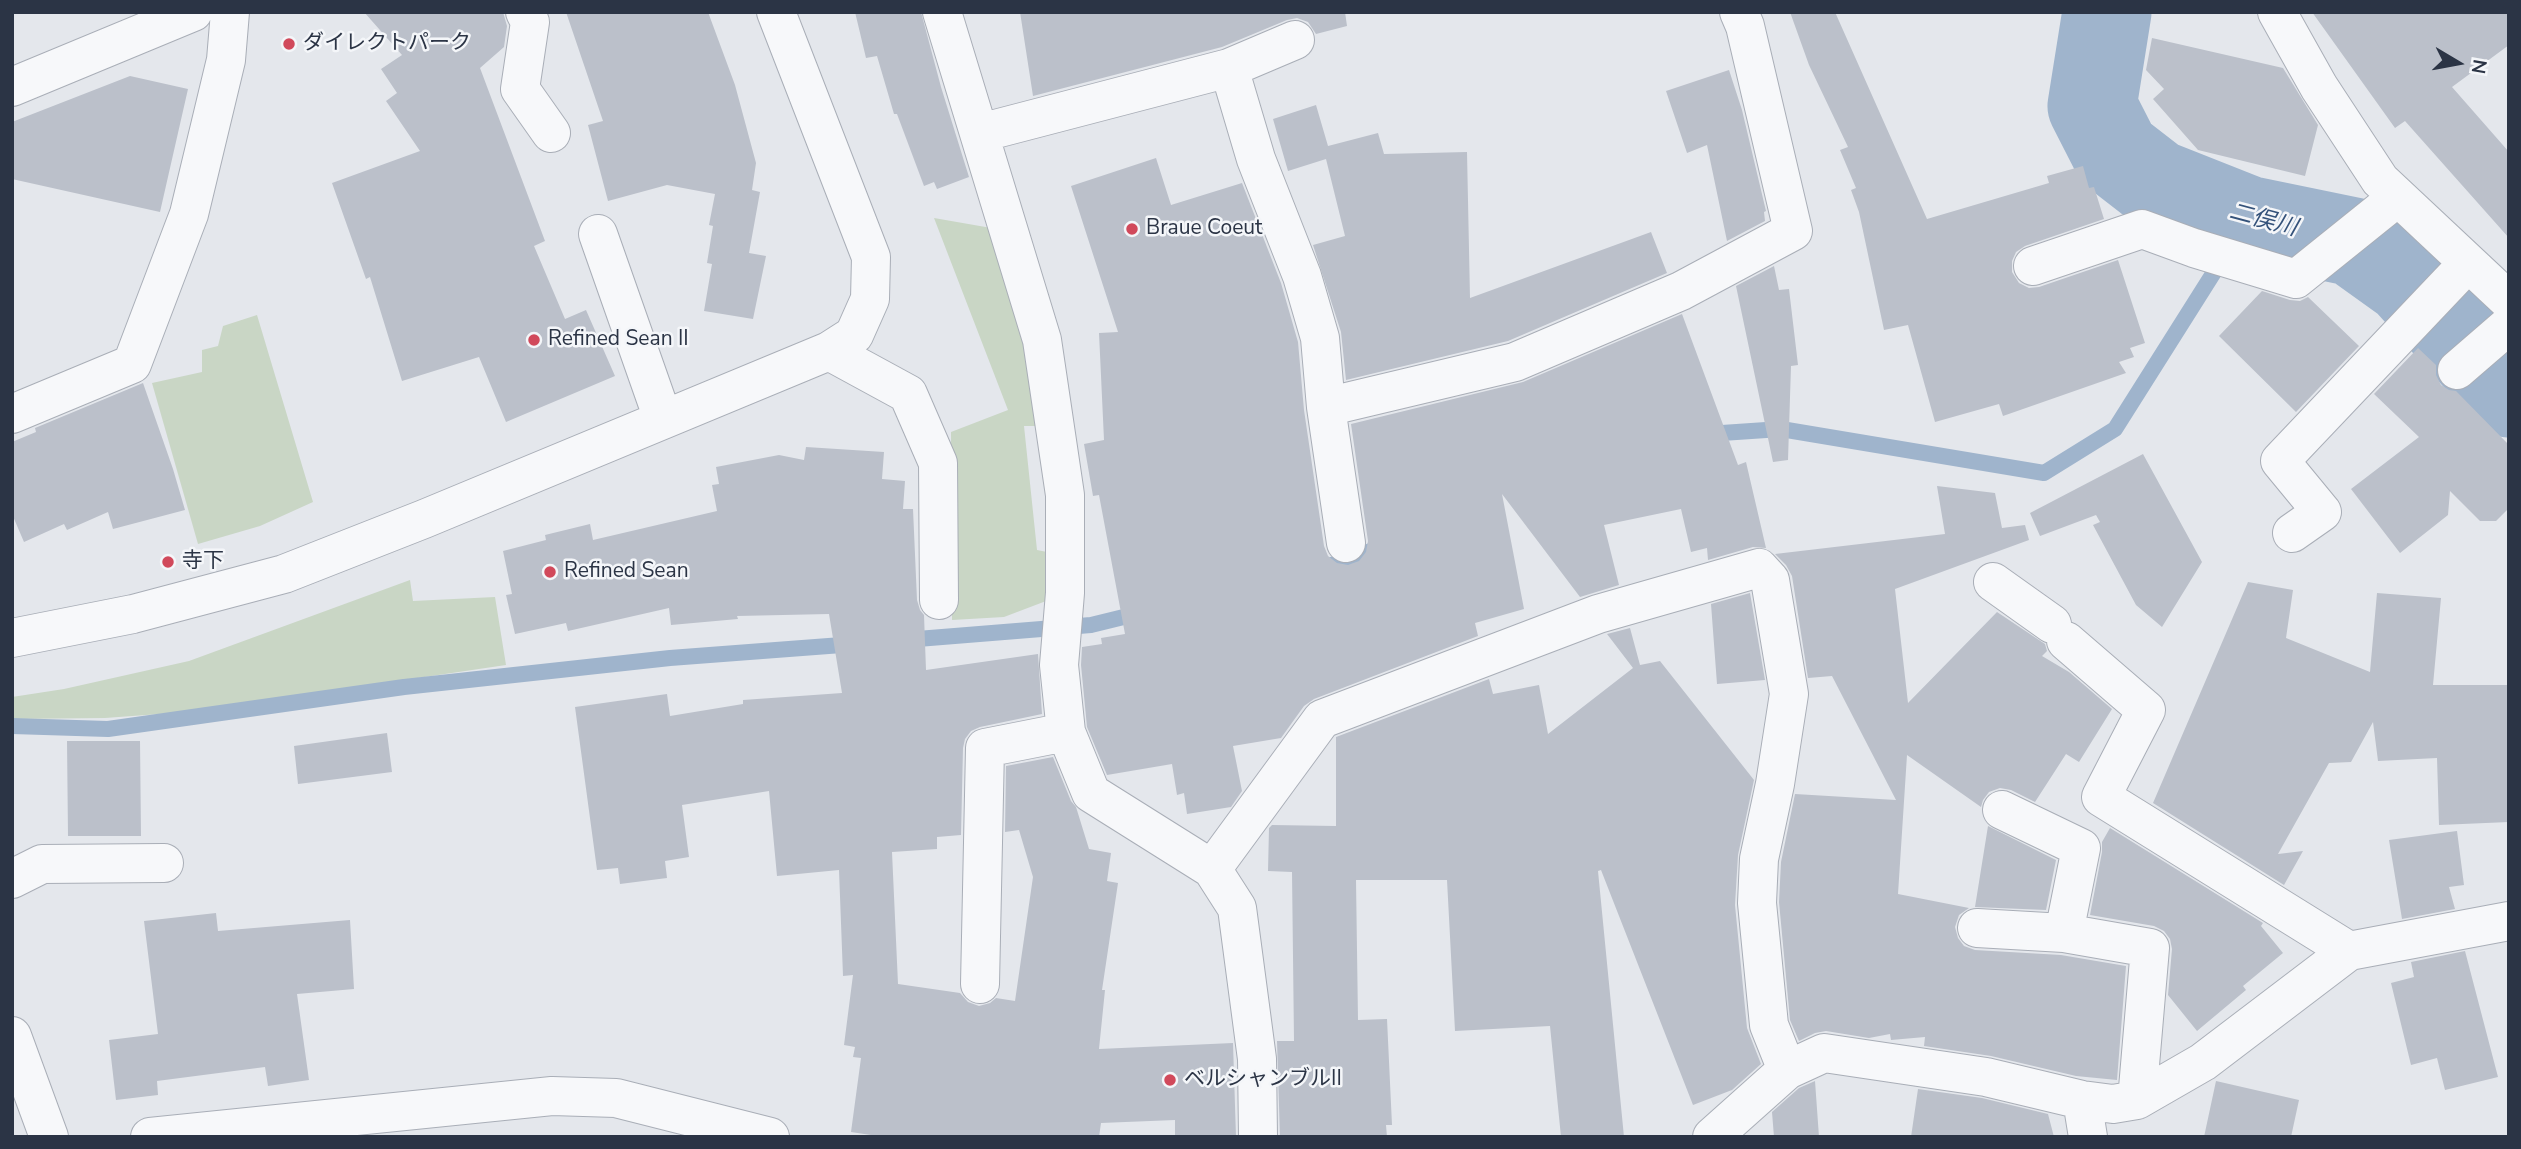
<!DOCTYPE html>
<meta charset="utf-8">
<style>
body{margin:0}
#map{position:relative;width:2521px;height:1149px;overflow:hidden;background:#e4e7ec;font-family:"Nunito Sans",sans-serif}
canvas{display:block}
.frame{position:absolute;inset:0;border:14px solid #2b3445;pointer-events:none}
.north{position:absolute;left:2423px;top:28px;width:70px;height:70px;-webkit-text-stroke:5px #f4f6f9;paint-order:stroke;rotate:100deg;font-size:19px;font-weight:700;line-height:28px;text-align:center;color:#2b3445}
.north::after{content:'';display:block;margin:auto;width:24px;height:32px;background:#2b3445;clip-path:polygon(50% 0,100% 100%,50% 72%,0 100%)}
</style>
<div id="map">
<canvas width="2521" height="1149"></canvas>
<div class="frame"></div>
<div class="north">N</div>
</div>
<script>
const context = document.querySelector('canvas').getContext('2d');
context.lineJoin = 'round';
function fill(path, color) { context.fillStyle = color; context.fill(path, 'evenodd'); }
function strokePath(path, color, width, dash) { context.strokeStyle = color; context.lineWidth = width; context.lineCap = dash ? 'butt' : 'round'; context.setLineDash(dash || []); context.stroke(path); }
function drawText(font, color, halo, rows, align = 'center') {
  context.font = font + ' "Nunito Sans","Noto Sans JP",sans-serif'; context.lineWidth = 5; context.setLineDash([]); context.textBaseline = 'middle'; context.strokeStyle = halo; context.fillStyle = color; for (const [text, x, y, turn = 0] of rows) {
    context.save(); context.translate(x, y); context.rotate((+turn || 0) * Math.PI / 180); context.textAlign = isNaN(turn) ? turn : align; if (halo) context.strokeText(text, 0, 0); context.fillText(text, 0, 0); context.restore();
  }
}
fill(new Path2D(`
 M 934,218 L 997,229 L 1030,348 L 1039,426 L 1024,426 L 1037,550 L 1047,552 L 1054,598 L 1004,617 L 952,620 L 951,432 L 1008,410 Z
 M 257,315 L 313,502 L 260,526 L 198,544 L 152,383 L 202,372 L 202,350 L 218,346 L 223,326 Z
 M 410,580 L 413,601 L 495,597 L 506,665 L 187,712 L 105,718 L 12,719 L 12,697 L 64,689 L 189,661 Z`), '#c9d6c5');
strokePath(new Path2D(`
 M 1707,434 L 1781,429 L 2044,473 L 2115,429 L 2247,220
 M 1318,568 L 1344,562 L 1383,546
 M 905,640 L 1091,625 L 1140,613
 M 12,726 L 108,729 L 404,687 L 670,658 L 855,644`), '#9fb4cc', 16);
strokePath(new Path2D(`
 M 2107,12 L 2092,106 L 2116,153 L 2156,184 L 2247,220 L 2354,242 L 2407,280 L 2509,393`), '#9fb4cc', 89);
fill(new Path2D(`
 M 364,12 L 503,12 L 507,26 L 504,47 L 480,68 L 545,241 L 534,246 L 565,319 L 586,310 L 615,376 L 506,422 L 479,357 L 402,381 L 370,277 L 366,279 L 332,183 L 420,151 L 386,101 L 397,93 L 381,69 L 402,55 Z
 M 566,12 L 708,12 L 735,85 L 756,163 L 752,190 L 760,192 L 749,253 L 766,256 L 753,319 L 704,311 L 712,264 L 707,263 L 713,226 L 709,225 L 715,194 L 667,185 L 608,201 L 588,125 L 603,121 Z
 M 855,12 L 921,12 L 941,87 L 969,177 L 937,189 L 934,182 L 924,186 L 897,114 L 894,114 L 877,56 L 866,58 Z
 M 1020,12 L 1345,12 L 1347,26 L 1316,34 L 1308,22 L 1297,18 L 1287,20 L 1222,47 L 1033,96 Z
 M 1790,12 L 1835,12 L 1927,219 L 2049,183 L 2047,176 L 2083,166 L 2089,188 L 2094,187 L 2104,219 L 2025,246 L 2016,252 L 2012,261 L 2012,272 L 2019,283 L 2029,288 L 2039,287 L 2118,260 L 2145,343 L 2130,348 L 2134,357 L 2119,362 L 2126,373 L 2003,416 L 1999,404 L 1935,422 L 1908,325 L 1884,330 L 1859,212 L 1851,190 L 1856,188 L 1840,150 L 1848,147 L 1809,65 Z
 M 2312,12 L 2509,12 L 2509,45 L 2452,87 L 2509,152 L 2509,238 L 2405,121 L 2395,128 Z
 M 2152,38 L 2283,68 L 2318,125 L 2305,176 L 2198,150 L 2153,99 L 2164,89 L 2146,70 Z
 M 1729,70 L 1742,110 L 1766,211 L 1764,212 L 1765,221 L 1727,241 L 1707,145 L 1687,153 L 1666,91 Z
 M 130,76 L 188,89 L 160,212 L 12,179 L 12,122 Z
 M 1316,105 L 1328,146 L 1378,133 L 1384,154 L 1467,152 L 1470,298 L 1651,232 L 1667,273 L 1508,341 L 1346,380 L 1341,332 L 1313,245 L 1345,236 L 1326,159 L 1288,171 L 1273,119 Z
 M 1156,158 L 1171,205 L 1242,183 L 1281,283 L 1298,342 L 1304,410 L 1324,546 L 1328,556 L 1337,563 L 1348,565 L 1359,561 L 1366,552 L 1368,541 L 1351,424 L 1523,382 L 1682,314 L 1738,465 L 1746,462 L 1766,548 L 1753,547 L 1708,560 L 1707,548 L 1691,552 L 1681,509 L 1604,525 L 1619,585 L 1580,597 L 1502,494 L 1524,609 L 1475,623 L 1478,636 L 1314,699 L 1304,706 L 1281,738 L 1233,746 L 1242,791 L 1231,807 L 1187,814 L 1184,793 L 1177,795 L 1172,764 L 1107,775 L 1087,727 L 1081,665 L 1082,647 L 1102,644 L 1101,638 L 1125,634 L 1099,495 L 1093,496 L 1084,444 L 1104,440 L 1099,333 L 1118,332 L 1071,186 Z
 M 1774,266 L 1779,290 L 1789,289 L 1798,365 L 1791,366 L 1788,460 L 1773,462 L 1736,286 Z
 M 2262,291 L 2290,300 L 2300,301 L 2308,297 L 2359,346 L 2296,412 L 2219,336 Z
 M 2418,348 L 2436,365 L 2436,375 L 2441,385 L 2449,390 L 2456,391 L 2509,445 L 2509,508 L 2496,521 L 2480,521 L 2450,491 L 2448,515 L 2400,553 L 2351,489 L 2419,437 L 2374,394 Z
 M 143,383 L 173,469 L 185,510 L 113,529 L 108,512 L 67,530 L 64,524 L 24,542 L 12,514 L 12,442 L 36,432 L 35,428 Z
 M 806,447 L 884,452 L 882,479 L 905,481 L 903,509 L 913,509 L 917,600 L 920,610 L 924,615 L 926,670 L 1038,654 L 1042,714 L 980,727 L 971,731 L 965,739 L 963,748 L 961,835 L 937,837 L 937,849 L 892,852 L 898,984 L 960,993 L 968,1002 L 979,1006 L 990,1003 L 996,998 L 1015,1001 L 1033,877 L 1019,830 L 1005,832 L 1006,766 L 1053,757 L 1071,801 L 1076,807 L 1089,849 L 1111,853 L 1107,881 L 1118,883 L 1102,990 L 1105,990 L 1099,1049 L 1233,1043 L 1236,1137 L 1175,1137 L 1175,1120 L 1101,1123 L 1099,1137 L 884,1137 L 851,1132 L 861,1058 L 853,1057 L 855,1047 L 844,1045 L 853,975 L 843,976 L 839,870 L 777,876 L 769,791 L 682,805 L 689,857 L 665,861 L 667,878 L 620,884 L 618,868 L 597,870 L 575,707 L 667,694 L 670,716 L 743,704 L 743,700 L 842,693 L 829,614 L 737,616 L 738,619 L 671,625 L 669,608 L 568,631 L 566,623 L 515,634 L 506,595 L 512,594 L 503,551 L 546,540 L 545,535 L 590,524 L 593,540 L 717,511 L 712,485 L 719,484 L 716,467 L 779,455 L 804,460 Z
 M 2143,454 L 2202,562 L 2162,627 L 2136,605 L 2093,525 L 2100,522 L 2096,515 L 2040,536 L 2030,513 Z
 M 1937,486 L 1995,493 L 2002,528 L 2025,525 L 2029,540 L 1895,589 L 1908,703 L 1997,612 L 2045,644 L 2047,651 L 2042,656 L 2069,672 L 2112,709 L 2079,762 L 2066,754 L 2035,802 L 2011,790 L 2000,788 L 1989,792 L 1983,800 L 1981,807 L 1907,755 L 1898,894 L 1969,908 L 1959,915 L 1955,927 L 1958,938 L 1964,946 L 1975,950 L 2061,955 L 2126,966 L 2117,1080 L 2076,1076 L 1991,1056 L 1924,1046 L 1925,1037 L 1891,1040 L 1890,1034 L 1869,1038 L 1826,1031 L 1815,1033 L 1799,1041 L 1790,1020 L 1779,902 L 1781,862 L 1795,794 L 1896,800 L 1832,676 L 1808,678 L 1792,576 L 1786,565 L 1775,554 L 1945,534 Z
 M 2248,582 L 2293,590 L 2286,638 L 2370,672 L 2377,593 L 2441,598 L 2433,685 L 2509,685 L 2509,822 L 2439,825 L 2437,758 L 2378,761 L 2373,722 L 2351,762 L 2329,763 L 2278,854 L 2303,851 L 2284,885 L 2153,803 Z
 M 1750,593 L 1765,680 L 1717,684 L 1711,604 Z
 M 1630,628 L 1640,665 L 1660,661 L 1754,780 L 1738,855 L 1735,905 L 1747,1028 L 1761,1064 L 1732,1090 L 1693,1105 L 1601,870 L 1598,871 L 1624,1137 L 1561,1137 L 1550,1026 L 1455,1031 L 1447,880 L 1356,880 L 1358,1020 L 1387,1019 L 1392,1125 L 1386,1125 L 1387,1137 L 1280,1137 L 1277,1041 L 1294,1041 L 1292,872 L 1268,871 L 1269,828 L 1272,825 L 1336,826 L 1336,737 L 1489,679 L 1493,694 L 1539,685 L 1548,734 L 1633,668 L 1607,634 Z
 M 387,733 L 392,772 L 298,784 L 294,746 Z
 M 67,741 L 140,741 L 141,836 L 68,836 Z
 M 1988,826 L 2056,860 L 2046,910 L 1975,907 Z
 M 2110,828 L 2263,923 L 2261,926 L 2283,953 L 2243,986 L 2246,990 L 2197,1031 L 2168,995 L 2172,949 L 2170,939 L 2164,931 L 2154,926 L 2090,915 L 2102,852 L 2102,842 Z
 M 2457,831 L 2464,885 L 2449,887 L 2455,909 L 2402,919 L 2389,840 Z
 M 216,913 L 218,931 L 350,920 L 354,989 L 297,994 L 309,1080 L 268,1086 L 265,1067 L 157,1081 L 158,1095 L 116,1100 L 109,1040 L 158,1034 L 144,921 Z
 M 2465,951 L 2498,1077 L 2445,1090 L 2437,1058 L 2411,1065 L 2391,983 L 2414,977 L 2411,962 Z
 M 1815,1081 L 1819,1137 L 1774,1137 L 1772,1112 L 1799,1088 Z
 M 2216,1081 L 2299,1100 L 2291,1137 L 2204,1137 Z
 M 1918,1089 L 1982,1098 L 2048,1114 L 2054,1137 L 1911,1137 Z`), '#bbc0ca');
const minor = new Path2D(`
 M 525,12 L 530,22 L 520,89 L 551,133
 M 942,12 L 1042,340 L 1065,495 L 1065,593 L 1059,665 L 1066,732 L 1091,793 L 1212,869 L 1237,908 L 1257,1059 L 1258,1137
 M 2277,12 L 2319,87 L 2380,180 L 2509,301
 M 1229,68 L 1295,40
 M 12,87 L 193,12
 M 980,133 L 1229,68 L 1256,159 L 1302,276 L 1320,338 L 1326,407 L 1515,362 L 1681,291 L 1793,231 L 1745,26 L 1739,12
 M 598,234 L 663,419
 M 2033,266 L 2142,229 L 2194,248 L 2296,279 L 2398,197
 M 829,351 L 908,394 L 938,463 L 939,600
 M 2457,370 L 2509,325
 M 1326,407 L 1346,543
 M 12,414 L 132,364 L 189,214 L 226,60 L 230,12
 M 2292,533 L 2322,512 L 2280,461 L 2468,263
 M 1993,582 L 2052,624
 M 12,638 L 133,614 L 284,574 L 424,519 L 829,351 L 854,335 L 870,299 L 871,257 L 776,12
 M 2066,641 L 2146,710 L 2101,797 L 2349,951
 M 2002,810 L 2081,848 L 2064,933
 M 1212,869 L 1322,719 L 1598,614 L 1759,568 L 1770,580 L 1789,694 L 1775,784 L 1759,859 L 1757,903 L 1769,1025 L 1787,1070
 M 12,879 L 42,864 L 164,863
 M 1977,928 L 2064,933 L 2150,948 L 2137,1100
 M 980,984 L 985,748 L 1066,732
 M 12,1036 L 49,1137
 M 2082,1100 L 2088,1137
 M 150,1137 L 552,1096 L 616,1098 L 770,1137
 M 1712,1137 L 1787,1070 L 1824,1053 L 1986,1077 L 2082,1100 L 2113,1104 L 2137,1100 L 2203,1062 L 2349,951 L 2509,921`);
strokePath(minor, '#a9aeb7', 40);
strokePath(minor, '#f7f8fa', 38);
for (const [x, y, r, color] of [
 [289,44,7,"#d1495b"],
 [1132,229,7,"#d1495b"],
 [534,340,7,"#d1495b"],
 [168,562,7,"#d1495b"],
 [550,572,7,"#d1495b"],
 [1170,1080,7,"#d1495b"]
]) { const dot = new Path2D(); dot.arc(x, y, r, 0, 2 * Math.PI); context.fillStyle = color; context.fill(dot); strokePath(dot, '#f4f6f9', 2.5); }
drawText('21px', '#2b3445', '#f4f6f9', [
 ["ダイレクトパーク",303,44],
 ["Braue Coeut",1146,229],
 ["Refined Sean II",548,340],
 ["寺下",182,562],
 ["Refined Sean",564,572],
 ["ベルシャンブルII",1184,1080]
], 'left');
drawText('italic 23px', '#34527a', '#f4f6f9', [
 ["二俣川",2263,221,15]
]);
</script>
